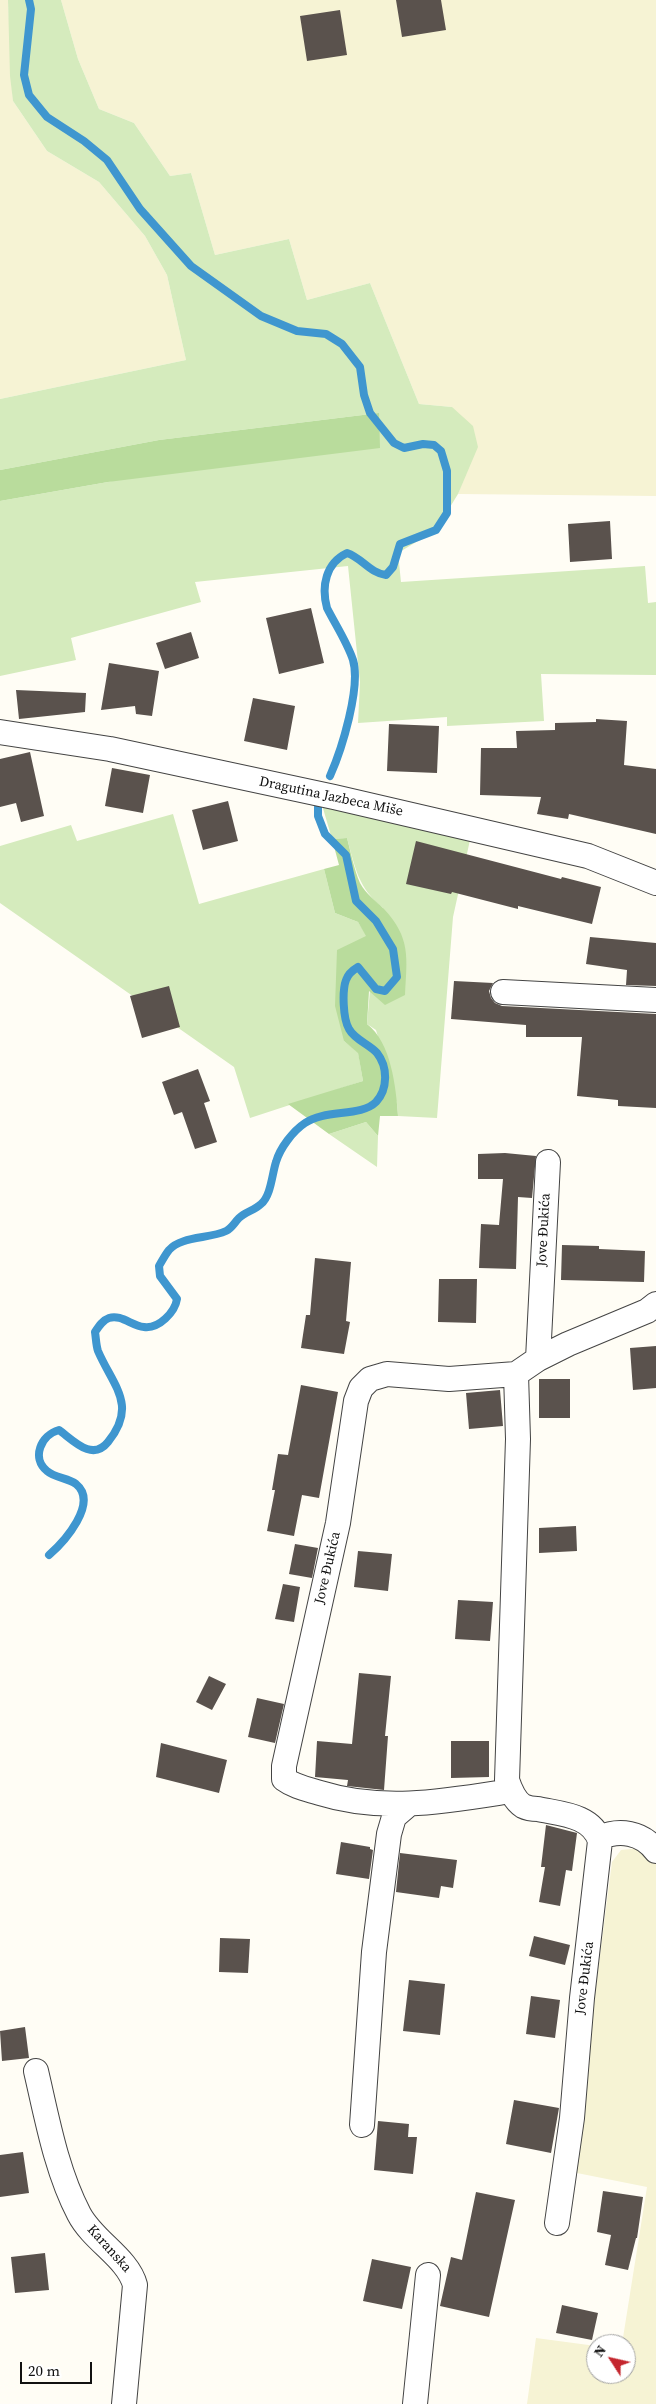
<!DOCTYPE html>
<meta charset="utf-8">
<style>
body{margin:0}
#map{position:relative;width:656px;height:2404px;overflow:hidden;background:#fffdf5;font-family:"Source Serif 4",serif}
canvas{display:block}
.north{position:absolute;left:586px;top:2334px;width:50px;height:50px;box-sizing:border-box;background:#fff;border:1px solid #a0a0a0;border-radius:50%;rotate:305deg;font-size:14px;font-weight:700;line-height:20px;text-align:center;color:#111}
.north::after{content:'';display:block;margin:auto;width:18px;height:22px;background:#c4262e;clip-path:polygon(50% 0,100% 100%,50% 72%,0 100%)}
.scale{position:absolute;left:20px;top:2362px;width:72px;height:22px;box-sizing:border-box;border:2px solid #111;border-top:0;padding-left:6px;font-size:15px;line-height:18px;white-space:nowrap;color:#111;-webkit-text-stroke:4px #fff;paint-order:stroke}
</style>
<div id="map">
<canvas width="656" height="2404"></canvas>
<div class="north">N</div>
<div class="scale">20 m</div>
</div>
<script>
const context = document.querySelector('canvas').getContext('2d');
context.lineJoin = 'round';
function fill(path, color) { context.fillStyle = color; context.fill(path, 'evenodd'); }
function strokePath(path, color, width, dash) { context.strokeStyle = color; context.lineWidth = width; context.lineCap = dash ? 'butt' : 'round'; context.setLineDash(dash || []); context.stroke(path); }
function drawText(font, color, halo, rows, align = 'center') {
  context.font = font + ' "Source Serif 4",serif'; context.lineWidth = 5; context.setLineDash([]); context.textBaseline = 'middle'; context.strokeStyle = halo; context.fillStyle = color; for (const [text, x, y, turn = 0] of rows) {
    context.save(); context.translate(x, y); context.rotate((+turn || 0) * Math.PI / 180); context.textAlign = isNaN(turn) ? turn : align; if (halo) context.strokeText(text, 0, 0); context.fillText(text, 0, 0); context.restore();
  }
}
fill(new Path2D(`
 M 0,0 L 8,0 L 13,101 L 47,151 L 99,182 L 145,236 L 167,275 L 186,360 L 0,399 Z
 M 61,0 L 656,0 L 656,496 L 458,494 L 465,473 L 452,407 L 419,404 L 370,283 L 307,300 L 289,239 L 215,255 L 191,173 L 170,176 L 134,123 L 99,109 L 78,59 Z
 M 640,1848 L 656,1863 L 656,2404 L 527,2404 L 536,2338 L 596,2346 L 596,2374 L 626,2374 L 626,2344 L 622,2344 L 647,2187 L 572,2172 L 612,1862 L 621,1850 Z`), '#f6f3d4');
fill(new Path2D(`
 M 8,0 L 61,0 L 78,59 L 99,109 L 134,123 L 170,176 L 191,173 L 215,255 L 289,239 L 307,300 L 370,283 L 419,404 L 452,407 L 473,426 L 478,447 L 458,494 L 436,530 L 398,553 L 401,582 L 645,566 L 648,603 L 656,602 L 656,675 L 541,674 L 544,721 L 447,726 L 447,717 L 358,723 L 360,682 L 348,566 L 195,582 L 201,602 L 71,638 L 76,660 L 0,676 L 0,501 L 108,482 L 379,413 L 159,440 L 0,470 L 0,399 L 186,360 L 167,275 L 145,236 L 99,182 L 47,151 L 13,101 L 10,76 Z
 M 322,805 L 470,840 L 453,917 L 437,1118 L 398,1116 L 397,1104 L 376,1030 L 367,1024 L 370,990 L 383,908 C 358,888 355,867 347,838 L 332,839 Z
 M 173,814 L 199,904 L 324,869 L 335,913 L 358,922 L 367,936 L 344,1041 L 358,1052 L 363,1081 L 250,1118 L 234,1067 L 0,903 L 0,846 L 71,825 L 77,841 Z
 M 366,1122 L 378,1136 L 377,1167 L 329,1134 Z`), '#d5ebbd');
fill(new Path2D(`
 M 379,413 L 380,448 L 108,482 L 0,501 L 0,470 L 159,440 Z
 M 347,838 C 351,853 354,869 360,883 C 366,894 375,900 384,909 C 411,938 407,958 405,995 L 385,1005 L 369,991 L 367,1024 C 391,1042 396,1087 398,1116 L 380,1116 L 378,1136 L 366,1122 L 329,1134 L 288,1104 L 363,1081 L 358,1053 L 344,1041 L 335,1006 L 337,950 L 366,936 L 358,922 L 335,913 L 324,869 L 339,865 L 332,839 Z`), '#b9dc9c');
strokePath(new Path2D(`
 M 29,0 L 31,9 L 24,75 L 29,95 L 47,117 L 84,141 L 107,160 L 140,209 L 191,266 L 261,316 L 297,331 L 326,334 L 342,344 L 360,367 L 364,395 L 370,413 L 394,443 L 404,448 L 423,444 L 434,445 L 441,451 L 447,471 L 447,513 L 436,530 L 400,544 L 393,567 L 386,575 C 370,573 362,558 347,553 C 326,563 321,586 327,608 C 335,624 347,642 353,660 C 361,687 342,749 330,776
 M 49,1555 C 64,1542 99,1503 76,1484 C 68,1478 55,1478 47,1471 C 31,1458 41,1435 59,1430 C 73,1440 92,1462 108,1442 C 138,1405 113,1386 98,1351 C 96,1345 96,1338 95,1332 C 99,1326 103,1320 109,1318 C 121,1314 132,1326 144,1327 C 159,1329 175,1312 177,1299 L 160,1276 L 159,1266 C 162,1261 165,1255 169,1250 C 181,1236 209,1239 226,1231 C 232,1228 234,1223 239,1218 C 245,1212 255,1210 261,1204 C 271,1196 272,1174 276,1162 C 280,1148 293,1131 305,1123 C 325,1109 361,1117 376,1102 C 388,1089 388,1067 377,1053 C 369,1044 355,1040 349,1029 C 343,1019 342,991 346,980 C 348,974 353,970 358,967 L 376,989 L 385,991 L 397,977 L 393,949 L 376,921 L 356,901 L 346,855 L 325,834 L 318,816 L 318,807`), '#3f96cf', 8);
fill(new Path2D(`
 M 396,0 L 441,0 L 446,30 L 402,37 Z
 M 340,10 L 347,55 L 307,61 L 300,16 Z
 M 610,521 L 612,559 L 570,562 L 568,524 Z
 M 311,608 L 324,663 L 279,674 L 266,618 Z
 M 191,632 L 199,658 L 165,669 L 156,643 Z
 M 109,663 L 159,671 L 152,716 L 136,714 L 135,706 L 101,710 Z
 M 16,690 L 86,693 L 85,712 L 19,719 Z
 M 253,698 L 295,706 L 287,750 L 244,741 Z
 M 596,719 L 627,721 L 624,765 L 656,769 L 656,834 L 569,814 L 568,819 L 537,814 L 541,797 L 480,795 L 481,748 L 517,748 L 516,731 L 555,730 L 555,723 L 596,722 Z
 M 389,724 L 439,726 L 437,773 L 387,771 Z
 M 30,752 L 44,816 L 21,822 L 16,803 L 0,807 L 0,759 Z
 M 112,768 L 150,775 L 143,813 L 105,806 Z
 M 228,801 L 238,841 L 203,850 L 192,810 Z
 M 416,841 L 561,879 L 562,877 L 601,887 L 592,924 L 518,906 L 518,909 L 452,892 L 451,894 L 406,884 Z
 M 590,937 L 656,943 L 656,986 L 626,985 L 627,970 L 586,964 Z
 M 454,981 L 493,983 L 489,991 L 491,998 L 495,1003 L 502,1006 L 656,1014 L 656,1108 L 618,1106 L 618,1100 L 577,1096 L 582,1037 L 526,1037 L 526,1025 L 451,1019 Z
 M 169,986 L 180,1027 L 142,1038 L 130,996 Z
 M 198,1069 L 210,1101 L 204,1103 L 217,1142 L 195,1149 L 182,1112 L 174,1115 L 162,1082 Z
 M 505,1153 L 536,1156 L 532,1198 L 518,1197 L 516,1269 L 479,1268 L 481,1224 L 499,1225 L 503,1179 L 478,1179 L 478,1154 Z
 M 562,1245 L 599,1246 L 599,1249 L 645,1251 L 644,1282 L 561,1280 Z
 M 315,1258 L 351,1262 L 346,1321 L 350,1322 L 344,1354 L 301,1348 L 306,1315 L 310,1315 Z
 M 439,1279 L 477,1279 L 476,1323 L 438,1322 Z
 M 656,1346 L 656,1388 L 633,1390 L 630,1348 Z
 M 539,1379 L 570,1379 L 570,1418 L 539,1418 Z
 M 301,1385 L 338,1392 L 319,1498 L 302,1495 L 294,1536 L 267,1531 L 275,1490 L 272,1490 L 278,1454 L 288,1455 Z
 M 500,1390 L 503,1426 L 469,1429 L 466,1393 Z
 M 576,1526 L 577,1551 L 539,1553 L 539,1528 Z
 M 295,1544 L 318,1548 L 312,1578 L 289,1574 Z
 M 358,1551 L 392,1554 L 388,1591 L 354,1587 Z
 M 283,1584 L 300,1587 L 294,1622 L 275,1619 Z
 M 458,1600 L 493,1602 L 490,1641 L 455,1639 Z
 M 359,1673 L 391,1676 L 385,1736 L 388,1736 L 384,1790 L 347,1786 L 348,1780 L 315,1777 L 317,1741 L 352,1744 Z
 M 209,1676 L 226,1684 L 212,1710 L 196,1702 Z
 M 257,1698 L 284,1704 L 275,1743 L 248,1737 Z
 M 451,1741 L 489,1741 L 489,1777 L 451,1778 Z
 M 161,1743 L 227,1760 L 219,1793 L 156,1777 Z
 M 546,1825 L 577,1833 L 572,1871 L 566,1870 L 560,1906 L 539,1902 L 545,1867 L 541,1867 Z
 M 341,1842 L 370,1847 L 370,1849 L 373,1850 L 369,1879 L 336,1874 Z
 M 400,1853 L 457,1860 L 453,1888 L 441,1886 L 439,1898 L 396,1892 Z
 M 534,1936 L 570,1945 L 565,1965 L 529,1956 Z
 M 220,1938 L 250,1939 L 248,1973 L 219,1972 Z
 M 409,1980 L 445,1984 L 440,2035 L 403,2031 Z
 M 531,1996 L 560,2000 L 555,2038 L 526,2034 Z
 M 25,2027 L 29,2058 L 2,2061 L 0,2031 Z
 M 514,2100 L 559,2108 L 551,2153 L 506,2144 Z
 M 378,2121 L 409,2124 L 408,2137 L 417,2137 L 413,2174 L 374,2170 Z
 M 23,2152 L 29,2193 L 0,2197 L 0,2155 Z
 M 603,2191 L 643,2197 L 637,2238 L 636,2238 L 628,2270 L 605,2265 L 611,2235 L 597,2232 Z
 M 476,2192 L 515,2200 L 489,2317 L 440,2306 L 451,2257 L 462,2260 Z
 M 45,2253 L 49,2290 L 15,2293 L 11,2257 Z
 M 372,2259 L 411,2267 L 402,2309 L 363,2301 Z
 M 562,2305 L 598,2313 L 592,2340 L 556,2333 Z`), '#5a524d');
const street = new Path2D(`
 M 0,732 L 110,749 L 334,797 L 588,856 L 656,883
 M 503,992 L 656,1000
 M 538,1359 L 548,1162
 M 516,1374 L 518,1439 L 507,1780 C 510,1789 514,1800 523,1806 C 527,1808 533,1809 538,1809 C 561,1814 592,1815 600,1841 L 582,1998 L 572,2118 L 557,2223
 M 511,1791 C 447,1801 384,1813 320,1793 C 307,1789 295,1787 284,1779 L 284,1766 L 338,1523 L 356,1401 L 361,1388 L 370,1379 L 387,1374 L 449,1379 L 516,1374 L 538,1359 L 568,1344 L 647,1311 L 656,1304
 M 599,1838 C 619,1829 642,1832 656,1851
 M 36,2071 C 47,2118 56,2170 79,2214 C 93,2241 128,2258 135,2285 L 124,2404
 M 362,2125 L 374,1952 L 389,1834 L 394,1817 L 408,1805
 M 415,2404 L 428,2275`);
strokePath(street, '#444', 26);
strokePath(street, '#fff', 24);
drawText('14px', '#111', '#fff', [
 ["Dragutina Jazbeca Miše",331,797,12],
 ["Jove Đukića",544,1230,-87],
 ["Jove Đukića",328,1568,-77],
 ["Jove Đukića",585,1978,-83],
 ["Karanska",109,2249,48]
]);
</script>
